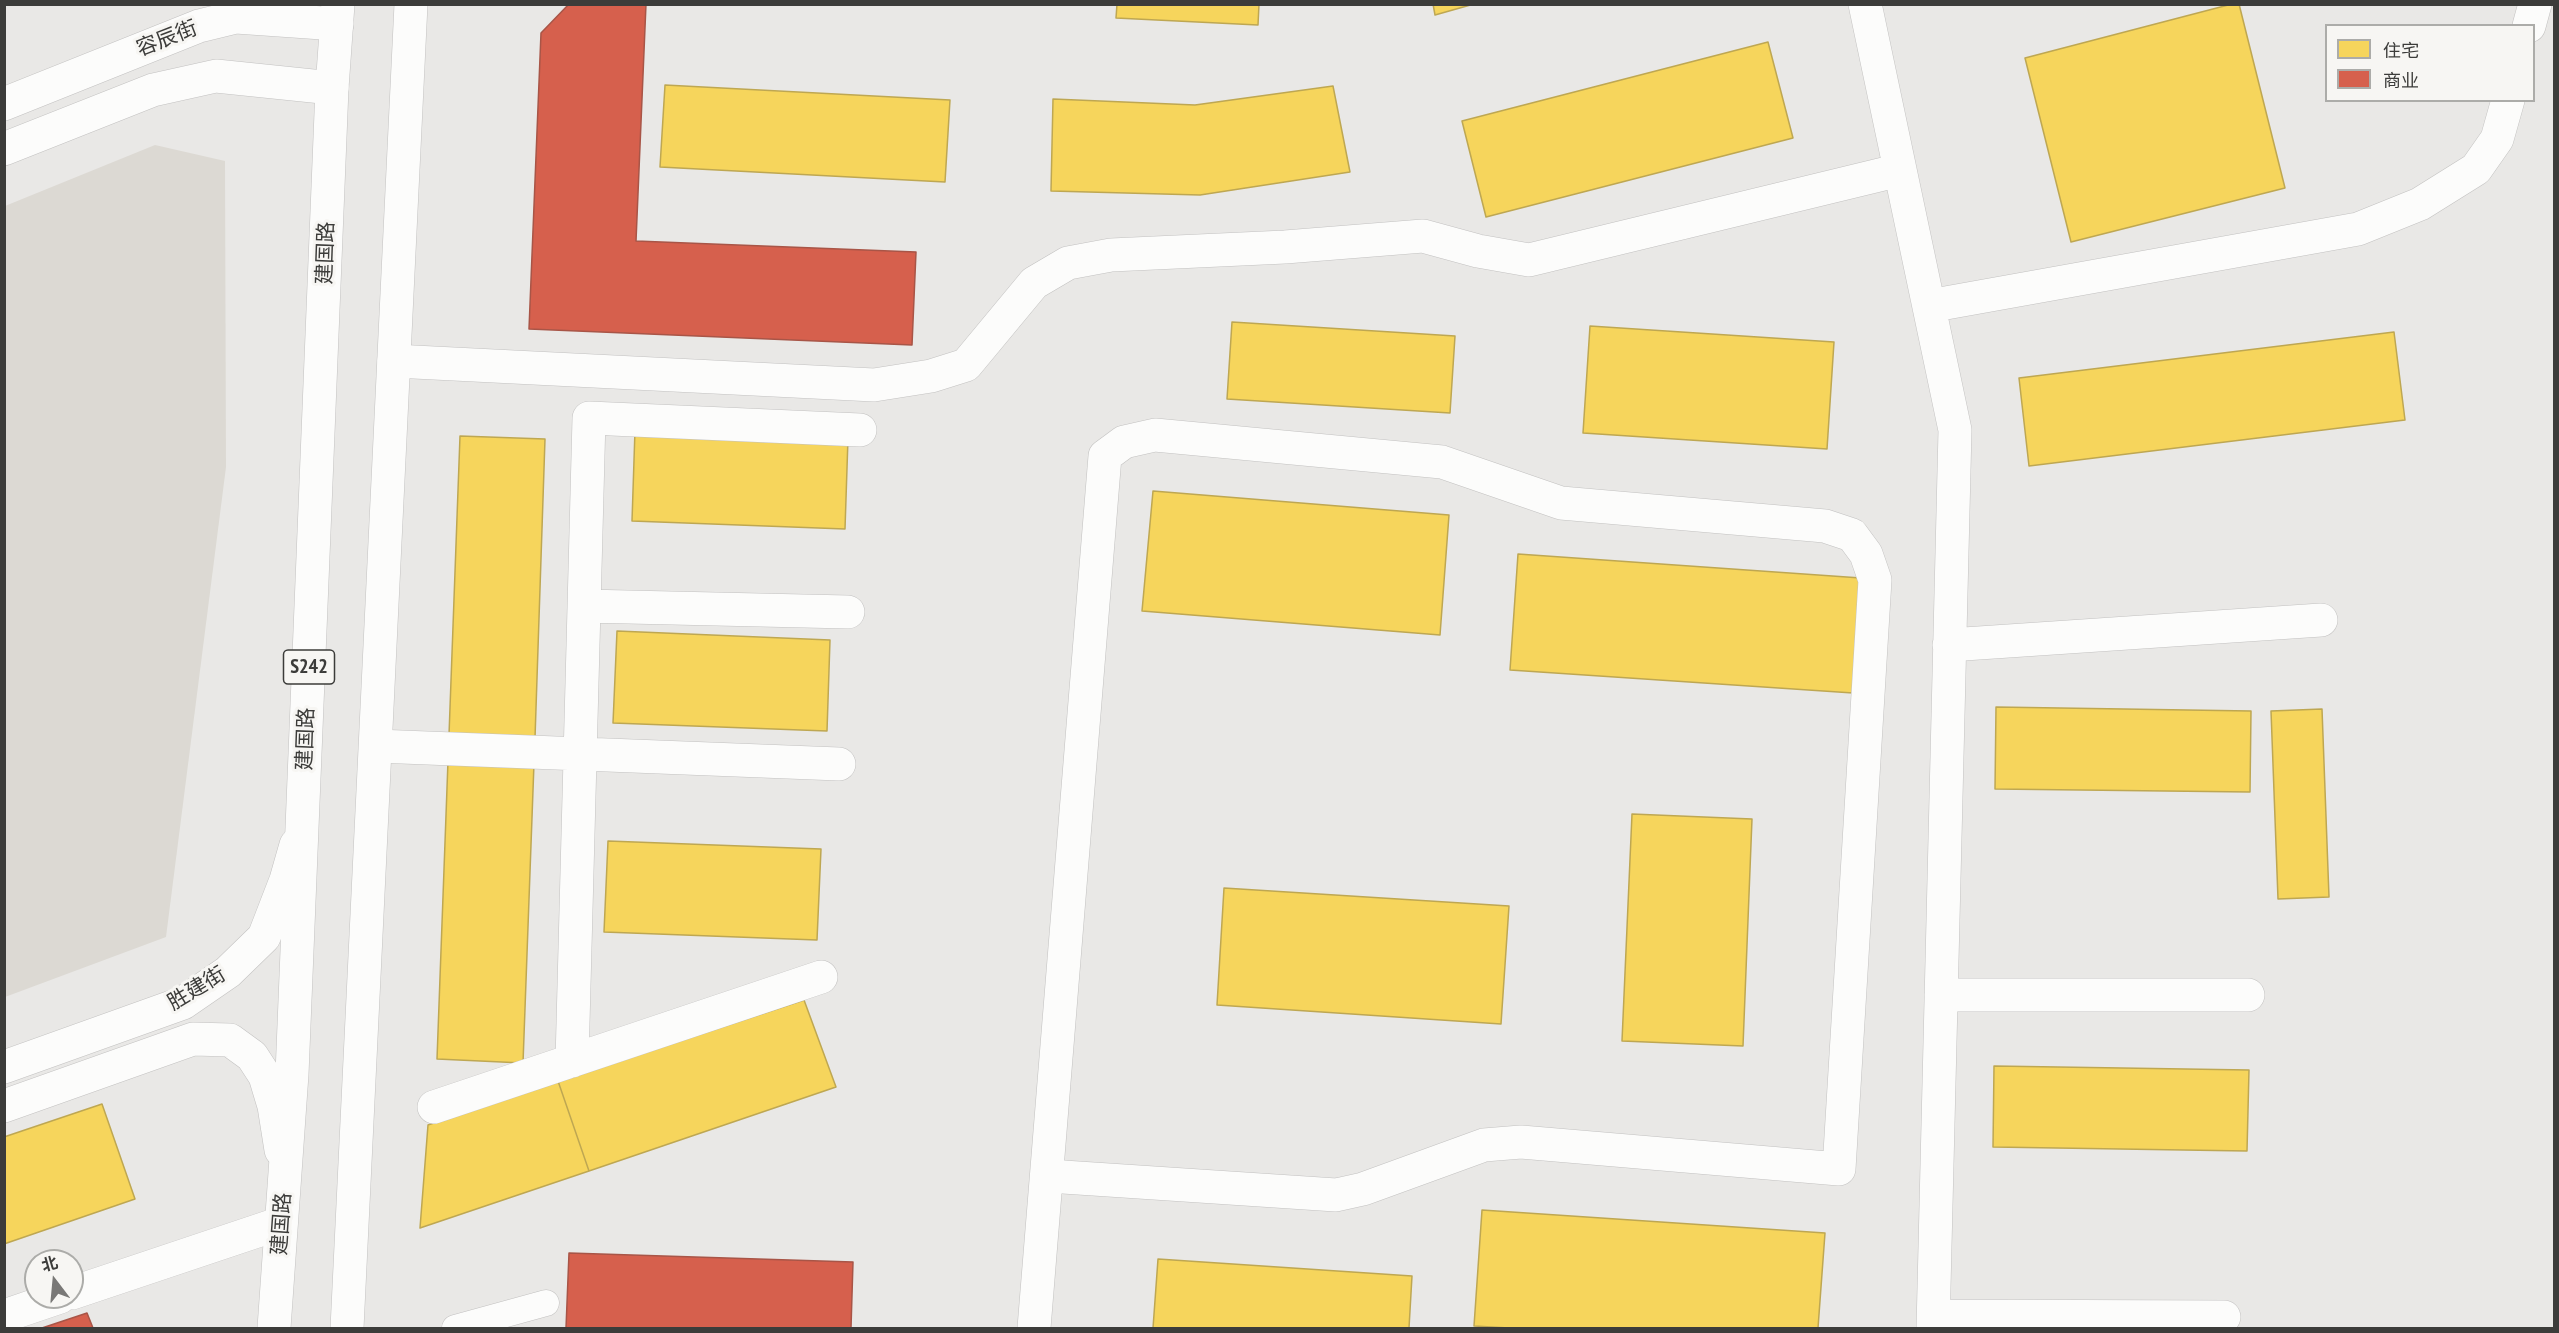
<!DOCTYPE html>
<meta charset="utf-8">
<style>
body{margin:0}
#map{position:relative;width:2559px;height:1333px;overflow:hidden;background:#e9e8e6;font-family:"PT Sans Narrow","Noto Sans SC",sans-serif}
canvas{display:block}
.frame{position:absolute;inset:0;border:6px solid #3c3c3a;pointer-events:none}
.legend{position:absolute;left:2325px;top:24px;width:210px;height:78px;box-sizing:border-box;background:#f7f6f3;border:2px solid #acaca9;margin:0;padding:8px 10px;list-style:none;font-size:18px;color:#3c3c3a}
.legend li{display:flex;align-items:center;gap:12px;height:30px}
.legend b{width:30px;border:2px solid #acaca9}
.north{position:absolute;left:24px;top:1249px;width:60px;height:60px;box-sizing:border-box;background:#f7f6f3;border:2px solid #acaca9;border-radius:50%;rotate:344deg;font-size:16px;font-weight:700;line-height:24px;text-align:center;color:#3c3c3a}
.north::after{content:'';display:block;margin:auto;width:21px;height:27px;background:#797876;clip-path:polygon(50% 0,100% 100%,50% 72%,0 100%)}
</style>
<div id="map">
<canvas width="2559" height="1333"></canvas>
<div class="frame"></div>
<ul class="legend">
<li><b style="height:16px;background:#f6d55c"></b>住宅</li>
<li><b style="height:16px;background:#d6604d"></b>商业</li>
</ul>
<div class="north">北</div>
</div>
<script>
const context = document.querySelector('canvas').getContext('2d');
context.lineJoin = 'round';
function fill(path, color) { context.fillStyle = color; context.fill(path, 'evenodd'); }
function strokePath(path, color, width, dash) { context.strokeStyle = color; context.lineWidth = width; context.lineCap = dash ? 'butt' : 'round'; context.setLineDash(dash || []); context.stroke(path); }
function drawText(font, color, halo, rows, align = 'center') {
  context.font = font + ' "PT Sans Narrow","Noto Sans SC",sans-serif'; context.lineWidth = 6; context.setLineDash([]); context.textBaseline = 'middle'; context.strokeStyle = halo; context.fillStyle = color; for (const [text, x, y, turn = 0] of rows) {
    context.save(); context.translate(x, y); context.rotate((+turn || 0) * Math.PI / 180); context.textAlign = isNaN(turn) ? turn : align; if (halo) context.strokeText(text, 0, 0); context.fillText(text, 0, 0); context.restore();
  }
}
fill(new Path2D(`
 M 155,145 L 225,161 L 226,467 L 166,937 L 5,997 L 5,206 Z`), '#dcd9d3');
const homes = new Path2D(`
 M 1117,4 L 1259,4 L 1258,25 L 1116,18 Z
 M 1433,4 L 1474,4 L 1435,15 Z
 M 2232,4 L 2239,4 L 2285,188 L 2071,242 L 2025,58 Z
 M 1768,42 L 1793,138 L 1486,217 L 1462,121 Z
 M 665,85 L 950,100 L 945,182 L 660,167 Z
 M 1333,86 L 1350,172 L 1200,195 L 1051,191 L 1053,99 L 1195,105 Z
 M 1232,322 L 1455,336 L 1450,413 L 1227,399 Z
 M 1590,326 L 1834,342 L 1827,449 L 1583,433 Z
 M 2394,332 L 2405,420 L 2029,466 L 2019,378 Z
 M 635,430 L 848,438 L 845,529 L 632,521 Z
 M 460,436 L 545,439 L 535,738 L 449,735 Z
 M 1153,491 L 1449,515 L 1440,635 L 1142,611 Z
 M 1518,554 L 1861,578 L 1853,693 L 1510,670 Z
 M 617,631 L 830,640 L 827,731 L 613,723 Z
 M 1996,707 L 2251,711 L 2250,792 L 1995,789 Z
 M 2322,709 L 2329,897 L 2278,899 L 2271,711 Z
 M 448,761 L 534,763 L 523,1063 L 437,1059 Z
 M 1632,814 L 1752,819 L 1743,1046 L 1622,1041 Z
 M 608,841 L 821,849 L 817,940 L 604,932 Z
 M 1224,888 L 1509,906 L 1501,1024 L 1217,1005 Z
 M 804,1000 L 836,1087 L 589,1171 L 558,1081 Z
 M 1994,1066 L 2249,1070 L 2247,1151 L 1993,1147 Z
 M 558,1081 L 589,1171 L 420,1228 L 428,1125 Z
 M 102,1104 L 135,1199 L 4,1244 L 4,1137 Z
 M 1482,1210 L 1825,1233 L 1818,1328 L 1509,1328 L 1474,1326 Z
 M 1158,1259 L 1412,1276 L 1409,1328 L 1153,1328 Z`);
fill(homes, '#f6d55c');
strokePath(homes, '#bea752', 1.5);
const shops = new Path2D(`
 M 569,4 L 646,4 L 636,241 L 916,252 L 912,345 L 529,329 L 541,33 Z
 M 569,1253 L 853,1262 L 851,1328 L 566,1328 Z
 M 87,1313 L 93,1328 L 42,1328 Z`);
fill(shops, '#d6604d');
strokePath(shops, '#a85547', 1.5);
const service = new Path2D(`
 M 455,1328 L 546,1303`);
const pedestrian = new Path2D(`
 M 72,1293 L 281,1223
 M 4,1316 L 60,1297`);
const minor = new Path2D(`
 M 1865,4 L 1955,430 L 1933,1328
 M 2529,26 L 2535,4
 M 1929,306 L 2358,229 L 2420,204 L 2476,169 L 2497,139 L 2508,100
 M 394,361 L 874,385 L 931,376 L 966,365 L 1034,283 L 1068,263 L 1111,255 L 1285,247 L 1423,236 L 1478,251 L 1529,260 L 1900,170
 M 584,606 L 848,612
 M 1949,645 L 2321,620
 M 376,746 L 839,764
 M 1941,995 L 2248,995
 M 572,1061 L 589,418 L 860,430
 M 434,1107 L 821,977
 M 1934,1316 L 2224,1317
 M 1034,1328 L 1105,456 L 1124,442 L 1155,435 L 1442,462 L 1561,503 L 1825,526 L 1852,535 L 1866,554 L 1875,580 L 1839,1169 L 1521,1142 L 1484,1145 L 1363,1189 L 1336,1195 L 1048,1176`);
const tertiary = new Path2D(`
 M 4,104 L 199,26 L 236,17 L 337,24
 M 4,149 L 153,90 L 216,76 L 332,88
 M 4,1067 L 183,1003 L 228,972 L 264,937 L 286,880 L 296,845
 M 4,1106 L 193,1039 L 230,1040 L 252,1056 L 265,1076 L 274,1106 L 281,1150`);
const primary = new Path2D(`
 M 274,1328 L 292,1074 L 332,88 L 338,4
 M 347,1328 L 411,4`);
strokePath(service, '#c2c1c0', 27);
strokePath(pedestrian, '#c2c1c0', 34);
strokePath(minor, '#c2c1c0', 34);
strokePath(tertiary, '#c2c1c0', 34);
strokePath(primary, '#c2c1c0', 34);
strokePath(service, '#fcfcfb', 26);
strokePath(pedestrian, '#fcfcfb', 33);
strokePath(minor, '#fcfcfb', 33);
strokePath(tertiary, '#fcfcfb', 33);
strokePath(primary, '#fcfcfb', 33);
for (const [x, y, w] of [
 [309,667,51]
]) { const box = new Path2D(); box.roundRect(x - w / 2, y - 17, w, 34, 4.5); context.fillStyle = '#f7f6f3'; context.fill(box); strokePath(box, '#3c3c3a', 1.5); }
drawText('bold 20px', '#3c3c3a', null, [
 ["S242",309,667]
]);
drawText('21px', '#3c3c3a', '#f7f6f3', [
 ["容辰街",167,39,-21],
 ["建国路",326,253,-88],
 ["建国路",306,739,-88],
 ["胜建街",197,989,-31],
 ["建国路",282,1224,-86]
]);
</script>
